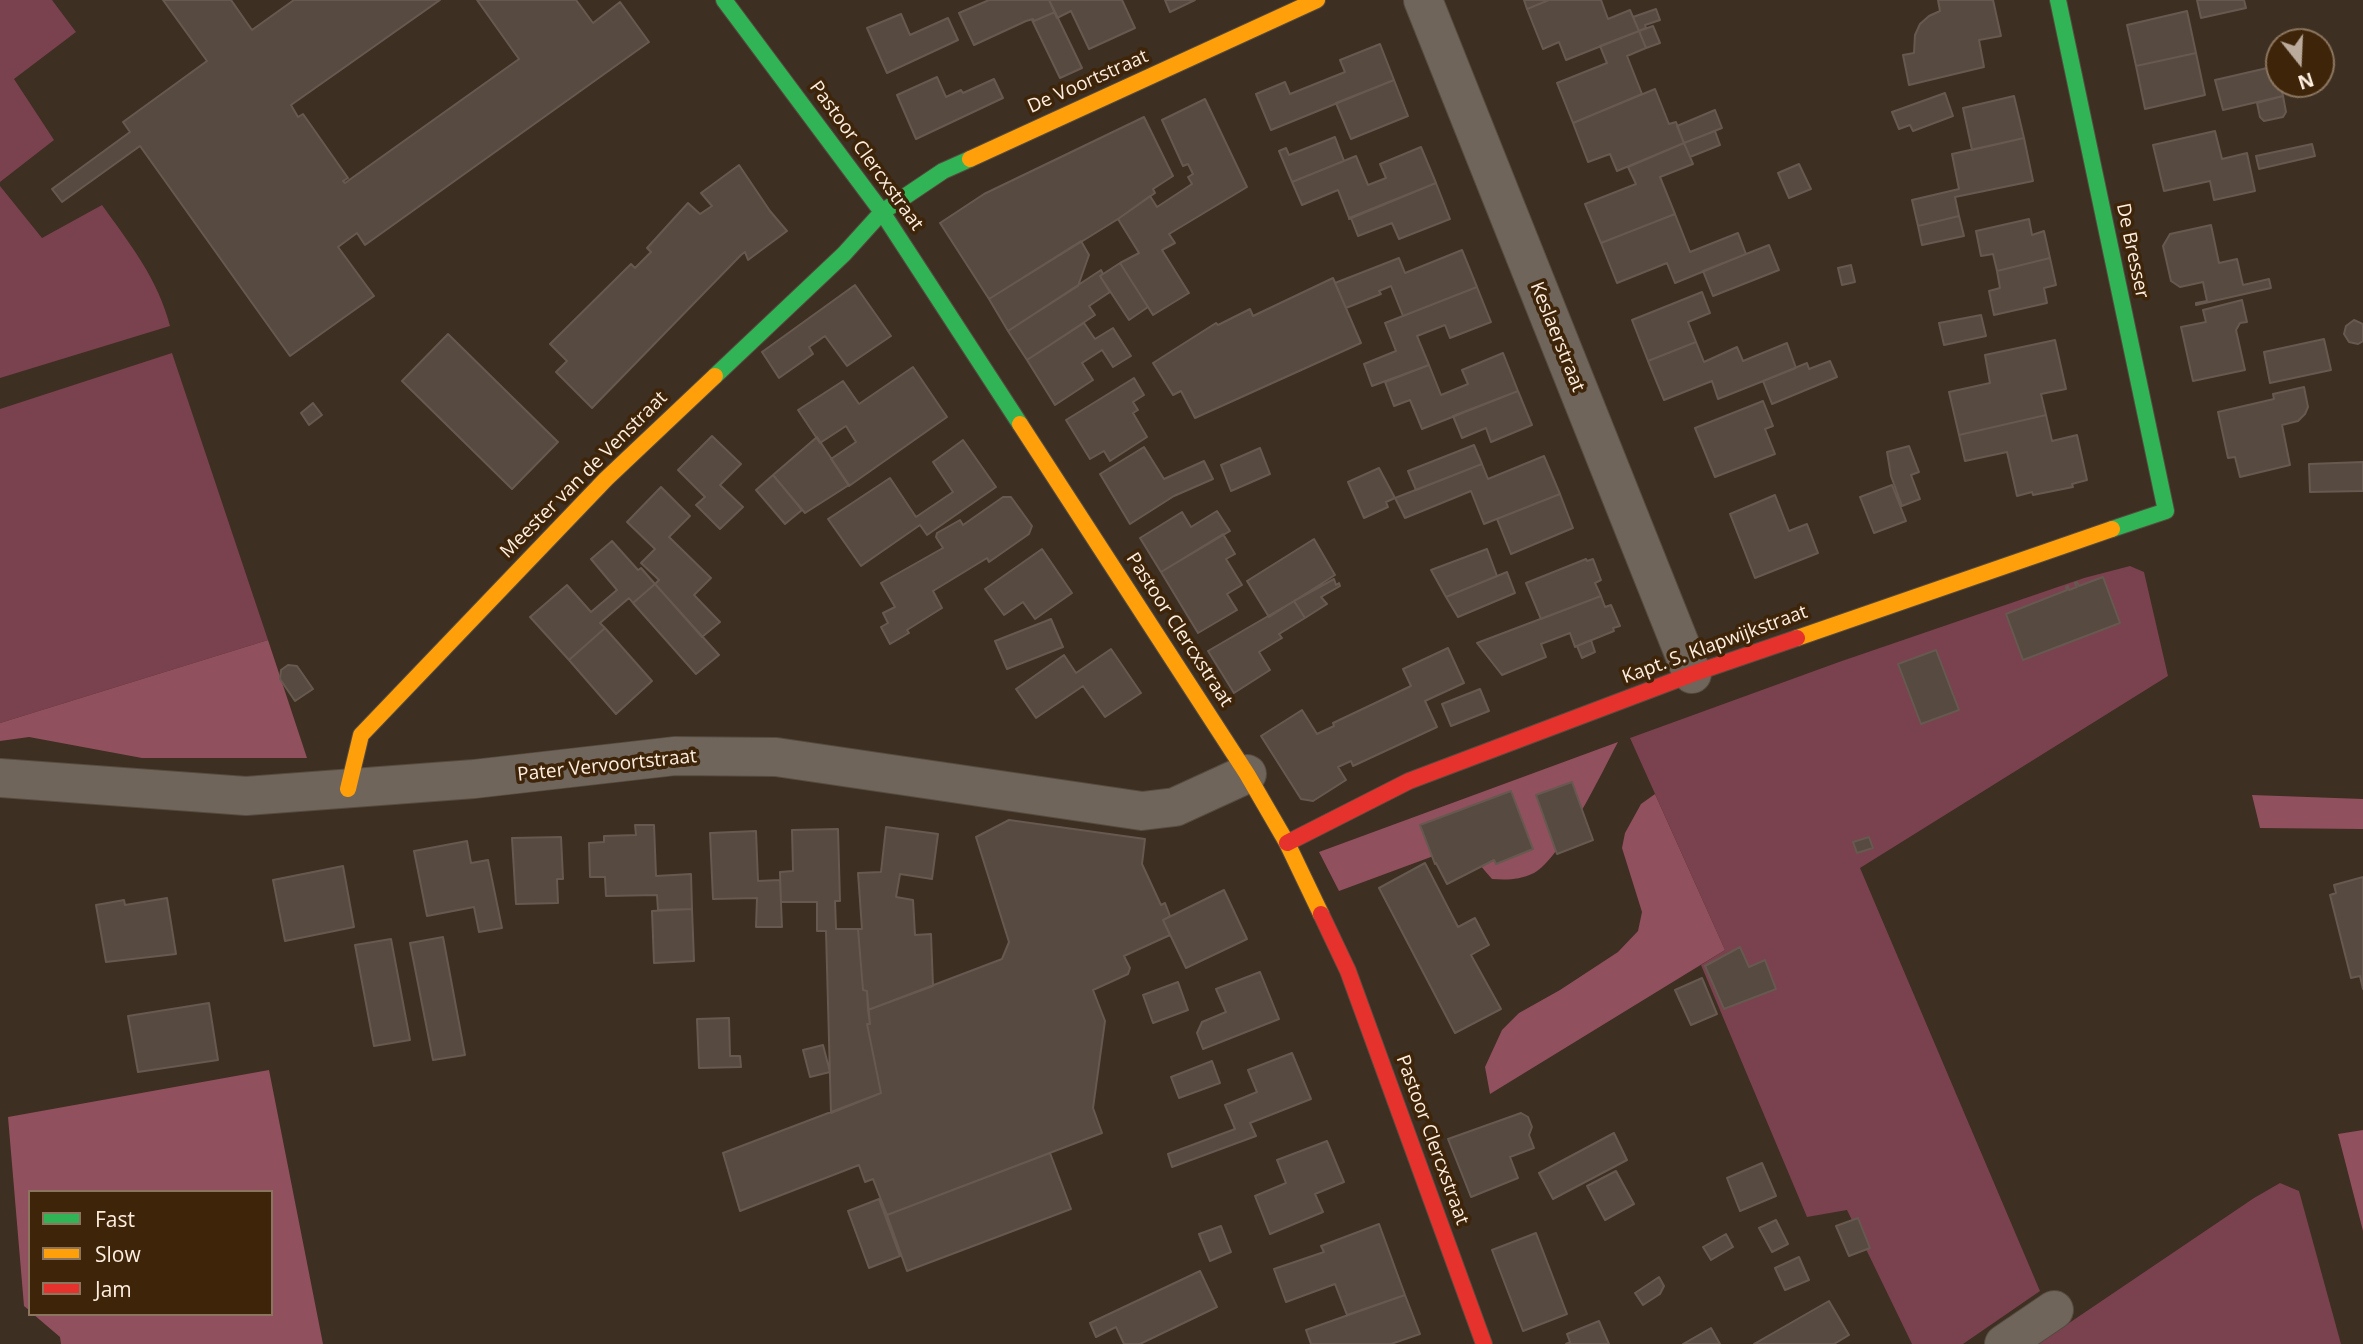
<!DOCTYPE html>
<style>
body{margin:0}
#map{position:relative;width:2363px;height:1344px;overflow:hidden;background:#3d2f21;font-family:"Open Sans",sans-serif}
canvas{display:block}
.legend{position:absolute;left:28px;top:1190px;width:245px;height:126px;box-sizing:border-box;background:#3e250a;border:2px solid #8b755f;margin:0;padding:9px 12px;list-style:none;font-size:21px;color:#feeedf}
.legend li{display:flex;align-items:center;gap:14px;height:35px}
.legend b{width:35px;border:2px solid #8b755f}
.north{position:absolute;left:2265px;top:28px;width:70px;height:70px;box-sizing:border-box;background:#3e250a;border:2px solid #8b755f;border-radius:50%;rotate:162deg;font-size:19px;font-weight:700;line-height:28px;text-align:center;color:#feeedf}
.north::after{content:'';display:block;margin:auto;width:24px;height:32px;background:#baab9c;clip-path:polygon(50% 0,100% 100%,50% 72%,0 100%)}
</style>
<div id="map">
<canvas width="2363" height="1344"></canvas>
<ul class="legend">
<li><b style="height:9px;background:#30b455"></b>Fast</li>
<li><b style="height:9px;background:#ff9f0a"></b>Slow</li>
<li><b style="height:9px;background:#e5322d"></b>Jam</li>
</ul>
<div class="north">N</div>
</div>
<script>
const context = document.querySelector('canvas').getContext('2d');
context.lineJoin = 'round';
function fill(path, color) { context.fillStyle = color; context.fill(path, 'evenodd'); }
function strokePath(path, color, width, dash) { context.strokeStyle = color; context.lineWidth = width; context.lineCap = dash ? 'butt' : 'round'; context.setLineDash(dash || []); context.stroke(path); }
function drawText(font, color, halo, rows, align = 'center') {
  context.font = font + ' "Open Sans",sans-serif'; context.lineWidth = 7; context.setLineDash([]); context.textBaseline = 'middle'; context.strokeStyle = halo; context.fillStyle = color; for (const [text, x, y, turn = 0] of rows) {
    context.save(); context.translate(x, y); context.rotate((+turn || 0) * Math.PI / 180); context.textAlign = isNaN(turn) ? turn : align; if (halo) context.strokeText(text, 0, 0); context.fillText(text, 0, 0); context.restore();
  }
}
fill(new Path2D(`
 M 0,0 L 52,0 L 76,32 L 14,79 L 54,140 L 0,182 Z
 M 0,186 L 42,238 L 102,205 C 130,244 158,279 170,326 L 0,378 Z
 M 172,353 L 268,640 L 0,723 L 0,409 Z
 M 2130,566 L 2144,572 L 2168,676 L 1860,868 L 2040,1291 L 1963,1344 L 1912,1344 L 1847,1210 L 1807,1217 L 1701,965 L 1725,950 L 1630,738 L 1839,662 L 2084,578 Z
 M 2280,1183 L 2299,1191 L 2341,1344 L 2038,1344 L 2254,1198 Z`), '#7a414e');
fill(new Path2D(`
 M 268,640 L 307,758 L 142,758 L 29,737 L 0,741 L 0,723 Z
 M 1618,742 C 1602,772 1561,859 1534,873 C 1519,880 1507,880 1492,879 L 1479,864 L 1439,854 L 1339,891 L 1319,852 Z
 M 1655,794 L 1725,950 L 1490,1094 L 1485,1067 L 1502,1030 L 1519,1013 L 1560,990 L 1618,952 L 1638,931 L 1642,912 L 1622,848 L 1625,833 L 1641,804 Z
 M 2252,795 L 2363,799 L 2363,829 L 2260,828 Z
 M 269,1070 L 323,1344 L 61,1344 L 60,1337 L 33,1314 L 271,1314 L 271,1192 L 30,1192 L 30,1311 L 24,1306 L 8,1117 Z
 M 2363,1130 L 2363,1231 L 2338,1134 Z`), '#91505e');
const building = new Path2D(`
 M 163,0 L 231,0 L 252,30 L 294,0 L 440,0 L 291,105 L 298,117 L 303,114 L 348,178 L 343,181 L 345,183 L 519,59 L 477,0 L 576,0 L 593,23 L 620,2 L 649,42 L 365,245 L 357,233 L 338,247 L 374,296 L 290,356 L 140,146 L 62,202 L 52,189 L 130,132 L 123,122 L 207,61 Z
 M 989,0 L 1049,0 L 1055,12 L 1034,21 L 1033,19 L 1026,21 L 974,45 L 959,13 Z
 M 1049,0 L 1122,0 L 1135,28 L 1089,49 L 1071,11 L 1057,18 Z
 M 1165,0 L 1195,0 L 1170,12 Z
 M 1524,0 L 1549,0 L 1527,9 Z
 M 1549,0 L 1601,0 L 1608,19 L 1630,10 L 1639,31 L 1566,60 L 1559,42 L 1543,49 L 1527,9 Z
 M 1938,0 L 1993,0 L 2001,36 L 1979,40 L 1984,67 L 1909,85 L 1903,55 L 1914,53 L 1915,35 L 1920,24 L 1929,16 L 1940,11 Z
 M 2197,0 L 2244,0 L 2246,8 L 2201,18 Z
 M 1656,9 L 1660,20 L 1645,25 L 1646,28 L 1639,31 L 1633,17 Z
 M 2187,11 L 2196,53 L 2136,66 L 2127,25 Z
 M 1055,12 L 1082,68 L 1060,78 L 1032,20 L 1034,21 Z
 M 901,14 L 910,35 L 948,18 L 958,40 L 887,73 L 867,28 Z
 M 1653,26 L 1660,43 L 1646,48 L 1639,31 Z
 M 1639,31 L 1646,48 L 1627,56 L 1642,94 L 1573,123 L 1557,83 L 1607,63 L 1600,46 Z
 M 1380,44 L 1394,80 L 1271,130 L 1256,94 L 1285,82 L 1290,94 L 1345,72 L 1340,60 Z
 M 2196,53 L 2205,95 L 2145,109 L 2136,66 Z
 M 2276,66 L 2283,96 L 2223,110 L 2215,80 Z
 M 937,77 L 946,97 L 961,90 L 963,93 L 994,79 L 1003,98 L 916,139 L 897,95 Z
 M 1394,80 L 1408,116 L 1351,139 L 1336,103 Z
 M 1655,89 L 1669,124 L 1676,122 L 1684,143 L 1617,171 L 1610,154 L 1588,162 L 1573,123 Z
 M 1945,93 L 1953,116 L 1913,131 L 1910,125 L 1899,129 L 1892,112 Z
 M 2014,96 L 2024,138 L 1972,150 L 1963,108 Z
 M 2283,96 L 2286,112 L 2283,117 L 2264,121 L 2260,117 L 2257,103 Z
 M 1205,99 L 1247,187 L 1169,234 L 1175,243 L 1162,250 L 1189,293 L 1153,315 L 1120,263 L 1139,253 L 1118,219 L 1150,196 L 1157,207 L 1192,184 L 1188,177 L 1193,174 L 1188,164 L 1183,166 L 1162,120 Z
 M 1715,110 L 1722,128 L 1684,143 L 1677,126 Z
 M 1144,117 L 1173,176 L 1153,189 L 1155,193 L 1118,219 L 989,299 L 940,223 L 984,194 Z
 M 1715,131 L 1720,145 L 1690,157 L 1684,143 Z
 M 2215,131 L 2222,159 L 2247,153 L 2255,191 L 2214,200 L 2210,181 L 2164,191 L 2153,145 Z
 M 1335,137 L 1344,161 L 1292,182 L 1279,151 L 1286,148 L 1289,155 Z
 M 2024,138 L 2033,181 L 1955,197 L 1959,216 L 1918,226 L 1912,200 L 1959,189 L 1952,154 Z
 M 1684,143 L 1693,164 L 1660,177 L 1675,214 L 1601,243 L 1585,204 L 1636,184 L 1628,167 Z
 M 2312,144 L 2315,156 L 2259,169 L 2256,156 Z
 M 1421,147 L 1436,183 L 1349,218 L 1338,190 L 1302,205 L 1292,182 L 1356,156 L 1368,185 L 1386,178 L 1380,164 Z
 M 1799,164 L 1811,189 L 1789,198 L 1778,173 Z
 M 739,165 L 770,211 L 787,231 L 748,260 L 745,252 L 741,255 L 592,408 L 556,372 L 567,361 L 550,344 L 631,264 L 635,268 L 651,252 L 647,248 L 688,203 L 700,214 L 712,206 L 701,193 Z
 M 1436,183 L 1450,219 L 1399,239 L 1392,223 L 1358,236 L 1351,218 L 1349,219 Z
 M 1675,214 L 1690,252 L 1738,233 L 1746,254 L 1675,283 L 1667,263 L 1617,283 L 1601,243 Z
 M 1959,216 L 1964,236 L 1922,245 L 1918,226 Z
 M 2029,219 L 2032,235 L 2044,231 L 2050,258 L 1997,271 L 1993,254 L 1981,256 L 1976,231 Z
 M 2211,225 L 2219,263 L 2237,259 L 2243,285 L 2269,279 L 2271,288 L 2196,305 L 2196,303 L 2207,301 L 2203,282 L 2180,287 L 2171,281 L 2163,246 L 2170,234 Z
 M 1081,241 L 1089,255 L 1078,286 L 1008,331 L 989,299 Z
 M 1769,245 L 1779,270 L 1713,296 L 1703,271 Z
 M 1462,250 L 1477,287 L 1403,316 L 1391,286 L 1379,291 L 1381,294 L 1346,308 L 1335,283 L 1399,258 L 1405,273 Z
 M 2050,258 L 2056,285 L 2044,288 L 2047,303 L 1994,315 L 1989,291 L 2000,288 L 1997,271 Z
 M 1120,263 L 1148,307 L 1129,320 L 1100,276 Z
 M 1851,265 L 1855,282 L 1842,285 L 1838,268 Z
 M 1101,270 L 1103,274 L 1100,276 L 1110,292 L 1089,306 L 1095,315 L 1027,360 L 1008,331 Z
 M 1333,278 L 1361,343 L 1195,418 L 1181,391 L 1173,395 L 1153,363 L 1216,323 L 1218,325 L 1250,309 L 1253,316 Z
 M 855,285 L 891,336 L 847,366 L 825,336 L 809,347 L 813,354 L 779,378 L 762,352 Z
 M 1477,287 L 1491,322 L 1450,338 L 1445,325 L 1417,336 L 1429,365 L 1372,386 L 1364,364 L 1396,351 L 1385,323 Z
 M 1702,292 L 1710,313 L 1688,322 L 1696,342 L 1648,361 L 1632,320 Z
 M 2242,300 L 2247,322 L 2240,323 L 2236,330 L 2245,370 L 2193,381 L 2181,327 L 2206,322 L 2203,310 Z
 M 1981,315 L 1986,336 L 1944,345 L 1939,323 Z
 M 2354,320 L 2363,324 L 2363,341 L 2358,344 L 2349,342 L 2344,334 L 2346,326 Z
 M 1084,323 L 1095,339 L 1113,328 L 1131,356 L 1113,367 L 1102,350 L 1082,363 L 1093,380 L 1055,405 L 1027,360 Z
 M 448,334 L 558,442 L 512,489 L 402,381 Z
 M 2324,339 L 2331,370 L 2270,383 L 2264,352 Z
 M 2055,340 L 2066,389 L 2041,394 L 2046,415 L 1959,435 L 1949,392 L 1990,383 L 1985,355 Z
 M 1696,342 L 1704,362 L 1737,347 L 1743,361 L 1787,343 L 1796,368 L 1718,399 L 1712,381 L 1664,400 L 1648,361 Z
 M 1503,353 L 1518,391 L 1422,429 L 1410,400 L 1394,406 L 1385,382 L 1429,365 L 1441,395 L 1468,384 L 1462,370 Z
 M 1830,361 L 1837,377 L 1772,404 L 1763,381 L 1807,363 L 1809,369 Z
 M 913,367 L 947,417 L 849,486 L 831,459 L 856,442 L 846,426 L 820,443 L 798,410 L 843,381 L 859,404 Z
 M 1134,378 L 1144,395 L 1133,402 L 1138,410 L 1133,413 L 1147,437 L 1110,461 L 1104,451 L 1090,459 L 1066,420 Z
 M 2304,387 L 2308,407 L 2305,414 L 2298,421 L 2282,425 L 2290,465 L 2240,477 L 2235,457 L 2228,458 L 2218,412 L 2274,399 L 2273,394 Z
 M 1518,391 L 1532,425 L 1491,442 L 1486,428 L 1462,438 L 1453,416 Z
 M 1763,401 L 1773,426 L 1765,429 L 1775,454 L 1715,477 L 1695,428 Z
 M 313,403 L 322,415 L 309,425 L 301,413 Z
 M 2046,415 L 2052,441 L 2077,435 L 2087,480 L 2072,484 L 2073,487 L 2033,495 L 2032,492 L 2017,496 L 2007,452 L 1965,461 L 1959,435 Z
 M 712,436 L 741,464 L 720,485 L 743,507 L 720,529 L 696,505 L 705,497 L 678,470 Z
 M 817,437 L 849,485 L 805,513 L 773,475 Z
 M 963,440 L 996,487 L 927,535 L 920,525 L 861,566 L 828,519 L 890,478 L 916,517 L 953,492 L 933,462 Z
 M 1474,445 L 1482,464 L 1416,490 L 1408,471 Z
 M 1909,446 L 1919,472 L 1911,475 L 1920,499 L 1902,506 L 1891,476 L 1887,452 Z
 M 1144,447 L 1164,479 L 1204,461 L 1213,479 L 1174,496 L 1130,524 L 1100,474 Z
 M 1260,448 L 1270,474 L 1231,491 L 1221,465 Z
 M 1544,456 L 1560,494 L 1484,524 L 1471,491 L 1405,518 L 1395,498 L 1482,464 L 1488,479 Z
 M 2363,462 L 2363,491 L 2310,492 L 2309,464 Z
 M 1379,468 L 1395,498 L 1386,502 L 1388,507 L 1364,518 L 1348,482 Z
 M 773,475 L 802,510 L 785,524 L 756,490 Z
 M 1892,485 L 1906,521 L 1874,533 L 1860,497 Z
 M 661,487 L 690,516 L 669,537 L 711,578 L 694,595 L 720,622 L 702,637 L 655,584 L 659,580 L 641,563 L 655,549 L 627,522 Z
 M 1560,494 L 1573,528 L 1511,554 L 1497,519 Z
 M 1775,495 L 1789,531 L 1807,524 L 1818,553 L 1755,578 L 1730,514 Z
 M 1003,497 L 1011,497 L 1032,526 L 1029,534 L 989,562 L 987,558 L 933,591 L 942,608 L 907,630 L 909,633 L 890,644 L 881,627 L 888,623 L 883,613 L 895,607 L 881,583 L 943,548 L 936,537 L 937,533 L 960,520 L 963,525 Z
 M 1217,511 L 1230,531 L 1161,572 L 1140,538 L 1182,512 L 1191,527 Z
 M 1223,534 L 1235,554 L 1226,559 L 1242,585 L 1227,594 L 1237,610 L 1198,633 L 1161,572 Z
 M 1314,539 L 1335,575 L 1269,617 L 1247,581 Z
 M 612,541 L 638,570 L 641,568 L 655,584 L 633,603 L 629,598 L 600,623 L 605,628 L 569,660 L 530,617 L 567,585 L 591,612 L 617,590 L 591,559 Z
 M 1042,549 L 1072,593 L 1035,619 L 1023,602 L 1004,615 L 985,589 Z
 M 1487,549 L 1497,576 L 1446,597 L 1431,570 Z
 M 1586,559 L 1587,561 L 1593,559 L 1601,580 L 1595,583 L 1601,596 L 1541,619 L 1526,583 Z
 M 1507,572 L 1515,593 L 1458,617 L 1446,597 Z
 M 2103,577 L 2120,623 L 2023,660 L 2006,614 L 2067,590 L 2066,587 L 2068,586 L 2069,590 L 2077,587 L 2075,583 L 2077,582 L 2079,586 Z
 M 1334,579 L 1336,585 L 1339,583 L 1340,586 L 1321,597 L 1327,604 L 1305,618 L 1294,601 Z
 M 655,584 L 719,655 L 696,674 L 633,603 Z
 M 1601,596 L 1605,607 L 1611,605 L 1620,626 L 1613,628 L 1614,631 L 1577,646 L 1575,647 L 1570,633 L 1541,644 L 1546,657 L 1502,675 L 1477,643 Z
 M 1294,601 L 1305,618 L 1279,634 L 1282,638 L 1259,652 L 1270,670 L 1234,693 L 1208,651 Z
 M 1051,619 L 1063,647 L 1007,669 L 995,641 Z
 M 605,628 L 652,681 L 616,714 L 569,660 Z
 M 1591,640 L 1595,652 L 1582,658 L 1577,646 Z
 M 1448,648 L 1464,683 L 1425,701 L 1437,727 L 1353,766 L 1351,761 L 1338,767 L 1346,780 L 1313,801 L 1301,799 L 1261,736 L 1302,710 L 1317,734 L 1334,726 L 1333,723 L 1411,686 L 1403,669 Z
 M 1111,649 L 1141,693 L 1105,717 L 1083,686 L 1036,718 L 1016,689 L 1064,655 L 1076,673 Z
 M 1936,650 L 1959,710 L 1921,724 L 1898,664 Z
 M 288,665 L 297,666 L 313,689 L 295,701 L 280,679 L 281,670 Z
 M 1480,689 L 1489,711 L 1451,726 L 1442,704 Z
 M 1572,782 L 1593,840 L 1557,854 L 1536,795 Z
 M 1511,791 L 1533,849 L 1496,864 L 1494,860 L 1447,884 L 1436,863 L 1435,864 L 1420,825 Z
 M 1009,820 L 1145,839 L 1142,864 L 1161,905 L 1165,903 L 1170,916 L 1163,920 L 1170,935 L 1124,956 L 1130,968 L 1128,974 L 1093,990 L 1105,1021 L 1093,1108 L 1102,1133 L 887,1215 L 873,1179 L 865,1182 L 859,1165 L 740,1211 L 723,1153 L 881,1093 L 867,1024 L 870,1024 L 868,1010 L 1002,959 L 1009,942 L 976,837 Z
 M 635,825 L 654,825 L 656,876 L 691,874 L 692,909 L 658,910 L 657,895 L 606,896 L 605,877 L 590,877 L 589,843 L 604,842 L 604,836 L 636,835 Z
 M 886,827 L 938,834 L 932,879 L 900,874 L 896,897 L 913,900 L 915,935 L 931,934 L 933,986 L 868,1010 L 867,991 L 863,990 L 858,929 L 862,929 L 858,873 L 881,872 Z
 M 838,829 L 840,901 L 835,901 L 836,929 L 858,929 L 863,990 L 867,991 L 870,1024 L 867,1024 L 881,1093 L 831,1113 L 826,931 L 817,931 L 817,902 L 781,902 L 780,872 L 793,871 L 792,830 Z
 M 756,831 L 758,881 L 780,880 L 782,927 L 756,927 L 757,898 L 713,899 L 710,833 Z
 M 561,837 L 563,879 L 557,879 L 558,903 L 516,904 L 512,838 Z
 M 1869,837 L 1873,848 L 1857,853 L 1853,842 Z
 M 467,841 L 471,863 L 488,860 L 502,928 L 479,932 L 474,907 L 427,916 L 414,851 Z
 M 1425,863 L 1458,927 L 1475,918 L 1489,945 L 1471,955 L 1501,1009 L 1455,1033 L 1379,888 Z
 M 343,866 L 354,927 L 285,941 L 273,880 Z
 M 2363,877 L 2363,989 L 2360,976 L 2351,978 L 2330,895 L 2336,893 L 2334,885 Z
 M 1224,890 L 1247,939 L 1186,968 L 1163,920 Z
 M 167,898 L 176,954 L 106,962 L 96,905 L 124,900 L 125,905 Z
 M 692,909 L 694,961 L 654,963 L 652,911 Z
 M 443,937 L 465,1055 L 433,1060 L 410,943 Z
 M 391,939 L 410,1040 L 374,1046 L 355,945 Z
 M 1740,947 L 1749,967 L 1765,960 L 1776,989 L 1724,1009 L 1705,966 Z
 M 1260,972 L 1279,1019 L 1203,1049 L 1197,1033 L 1202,1022 L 1226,1012 L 1216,989 Z
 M 1702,978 L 1717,1014 L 1691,1025 L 1675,990 Z
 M 1178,982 L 1188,1010 L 1153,1023 L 1143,995 Z
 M 209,1003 L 218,1060 L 138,1072 L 128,1016 Z
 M 729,1018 L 730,1056 L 740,1056 L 741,1067 L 699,1068 L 697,1019 Z
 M 823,1045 L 830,1072 L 810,1077 L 803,1050 Z
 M 1292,1053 L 1311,1099 L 1250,1123 L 1256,1136 L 1172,1167 L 1168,1154 L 1235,1129 L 1225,1105 L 1257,1092 L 1248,1070 Z
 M 1212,1061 L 1220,1083 L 1179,1098 L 1171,1077 Z
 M 1521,1113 L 1528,1117 L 1532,1127 L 1529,1135 L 1534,1148 L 1510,1157 L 1518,1178 L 1471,1197 L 1448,1139 Z
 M 1614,1133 L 1627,1160 L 1553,1199 L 1539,1173 Z
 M 1327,1141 L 1344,1182 L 1315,1194 L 1323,1212 L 1270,1234 L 1255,1196 L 1286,1183 L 1277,1160 Z
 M 1050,1153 L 1071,1209 L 907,1271 L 887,1215 Z
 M 1762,1163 L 1776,1196 L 1740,1211 L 1727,1178 Z
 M 1616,1171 L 1634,1204 L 1605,1220 L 1587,1186 Z
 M 879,1199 L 900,1256 L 869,1268 L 848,1211 Z
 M 1858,1218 L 1870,1248 L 1849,1256 L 1836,1226 Z
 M 1776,1220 L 1788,1244 L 1772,1252 L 1759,1228 Z
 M 1379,1224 L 1405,1295 L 1347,1315 L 1335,1284 L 1286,1302 L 1274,1269 L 1324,1252 L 1321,1246 Z
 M 1221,1226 L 1231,1252 L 1210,1261 L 1199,1234 Z
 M 1536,1233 L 1567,1314 L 1523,1331 L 1492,1250 Z
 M 1726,1234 L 1733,1247 L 1711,1260 L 1703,1247 Z
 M 1799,1257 L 1809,1280 L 1785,1290 L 1775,1268 Z
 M 1200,1271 L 1217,1307 L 1140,1344 L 1124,1344 L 1116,1327 L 1096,1337 L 1090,1323 Z
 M 1659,1277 L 1664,1286 L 1660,1294 L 1643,1305 L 1635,1293 Z
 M 1405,1295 L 1420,1334 L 1391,1344 L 1311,1344 L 1306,1330 Z
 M 1829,1301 L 1849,1335 L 1834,1344 L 1754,1344 Z
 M 1599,1321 L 1609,1344 L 1566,1344 L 1570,1342 L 1567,1334 Z
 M 1711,1328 L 1720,1344 L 1683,1344 Z`);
fill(building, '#574a40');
strokePath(building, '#675950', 2);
const street = new Path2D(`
 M 1423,0 L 1692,674
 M 0,778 L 246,796 L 474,779 L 675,756 L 776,757 L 1142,811 L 1175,807 L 1247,774
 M 2004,1344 L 2054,1310`);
const fast = new Path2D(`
 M 724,0 L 882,212 L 1020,424
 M 2058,0 L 2166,511 L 2112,529
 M 715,376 L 844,254 L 882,212 L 943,171 L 970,159`);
const slow = new Path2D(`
 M 970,159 L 1317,0
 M 1020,424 L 1247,774 L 1287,843 L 1321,914
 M 1797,638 L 2112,529
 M 348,789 L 361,735 L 606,479 L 715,376`);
const jam = new Path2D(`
 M 1287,843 L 1409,781 L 1692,674 L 1797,638
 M 1321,914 L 1348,971 L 1484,1344`);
strokePath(street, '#564b3f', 40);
strokePath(fast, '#564b3f', 18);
strokePath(slow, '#564b3f', 18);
strokePath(jam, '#564b3f', 18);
strokePath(street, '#6f655b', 38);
strokePath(fast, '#30b455', 16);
strokePath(slow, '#ff9f0a', 16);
strokePath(jam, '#e5322d', 16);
drawText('19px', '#feeedf', '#3e250a', [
 ["De Voortstraat",1088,82,-24],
 ["Pastoor Clercxstraat",866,156,54],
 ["De Bresser",2132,251,78],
 ["Keslaerstraat",1557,337,68],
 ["Meester van de Venstraat",584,475,-45],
 ["Pastoor Clercxstraat",1179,630,57],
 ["Kapt. S. Klapwijkstraat",1715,645,-20],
 ["Pater Vervoortstraat",607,766,-6],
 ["Pastoor Clercxstraat",1432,1140,70]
]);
</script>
